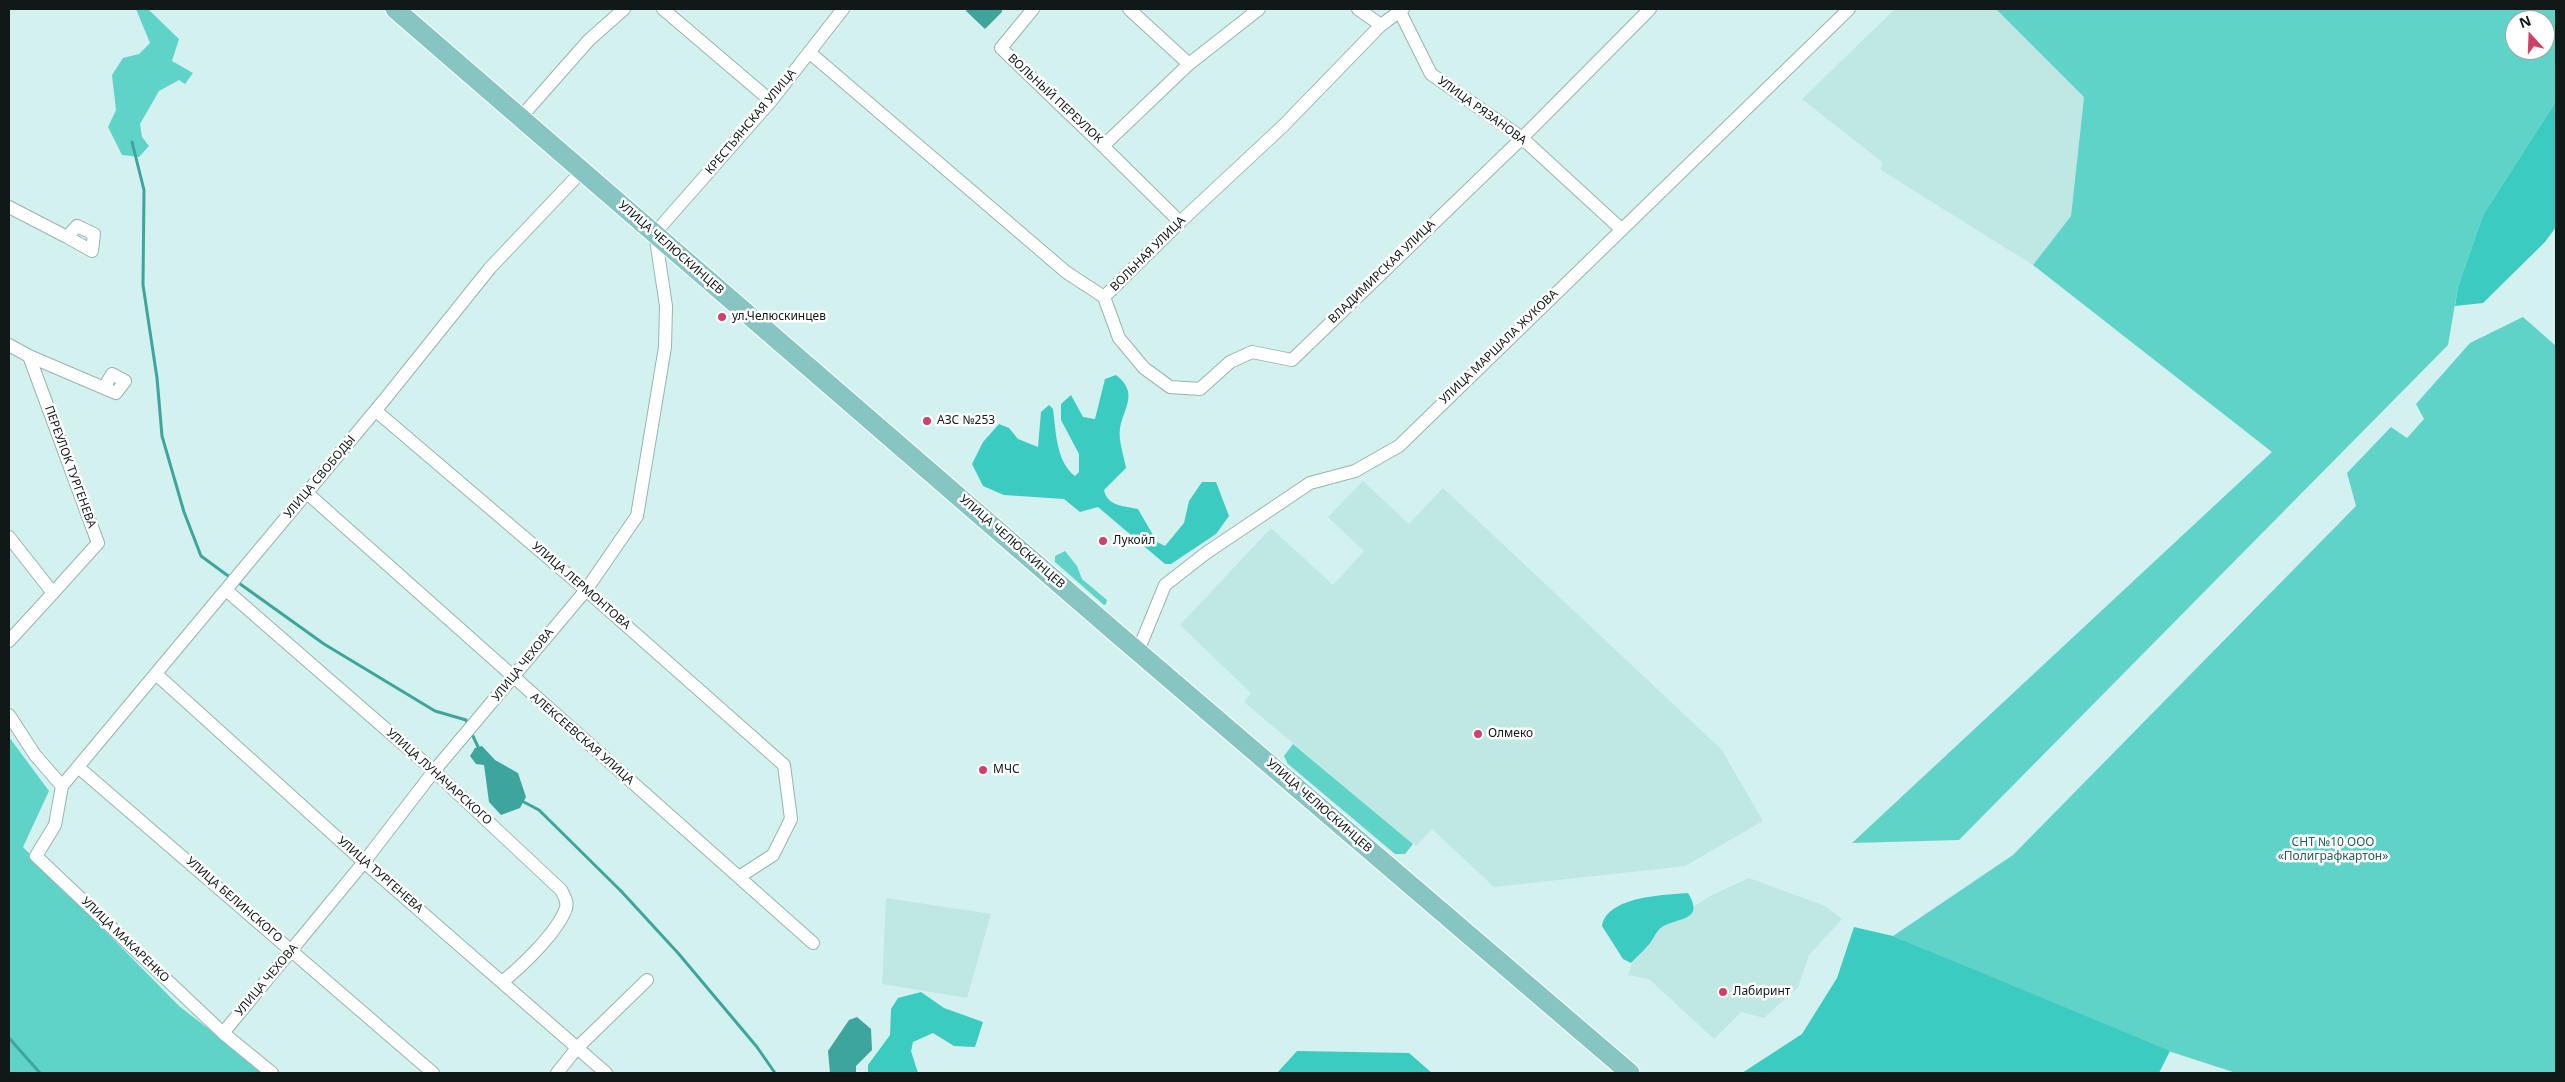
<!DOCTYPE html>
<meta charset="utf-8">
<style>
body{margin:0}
#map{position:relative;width:2565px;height:1082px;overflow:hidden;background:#d3f1ee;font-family:"Noto Sans",sans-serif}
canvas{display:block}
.frame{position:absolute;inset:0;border:10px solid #0e1918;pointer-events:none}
.north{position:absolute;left:2505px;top:10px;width:50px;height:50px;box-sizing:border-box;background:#fff;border:1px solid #9fa3a3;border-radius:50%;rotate:340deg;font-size:14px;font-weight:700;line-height:20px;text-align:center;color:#0e1918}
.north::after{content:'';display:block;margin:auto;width:18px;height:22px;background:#d04169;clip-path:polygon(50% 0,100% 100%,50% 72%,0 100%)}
</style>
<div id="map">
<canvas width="2565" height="1082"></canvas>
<div class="frame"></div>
<div class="north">N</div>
</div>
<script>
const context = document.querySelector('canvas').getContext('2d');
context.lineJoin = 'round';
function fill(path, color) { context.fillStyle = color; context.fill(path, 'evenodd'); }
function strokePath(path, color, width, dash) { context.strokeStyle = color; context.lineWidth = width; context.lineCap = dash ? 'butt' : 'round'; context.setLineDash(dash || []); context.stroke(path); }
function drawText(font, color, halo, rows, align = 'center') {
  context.font = font + ' "Noto Sans",sans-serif'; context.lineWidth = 5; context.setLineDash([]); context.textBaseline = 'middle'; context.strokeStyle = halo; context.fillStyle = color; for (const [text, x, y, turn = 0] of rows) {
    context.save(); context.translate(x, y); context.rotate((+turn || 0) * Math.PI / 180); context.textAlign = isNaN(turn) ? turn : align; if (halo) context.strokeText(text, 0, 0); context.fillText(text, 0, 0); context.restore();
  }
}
fill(new Path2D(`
 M 1895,9 L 1996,9 L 2084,97 L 2071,216 L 2033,265 L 1881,170 L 1882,162 L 1802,99 Z
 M 1363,481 L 1409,524 L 1443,488 L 1721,749 L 1763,821 L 1685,866 L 1494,887 L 1432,829 L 1416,846 L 1244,702 L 1251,693 L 1180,625 L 1271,528 L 1333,585 L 1364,551 L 1328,517 Z
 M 1749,878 L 1825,906 L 1842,919 L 1809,955 L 1798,987 L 1764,1018 L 1741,1012 L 1714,1039 L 1649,979 L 1628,975 L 1640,940 L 1712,895 Z
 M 886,898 L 991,914 L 967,998 L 882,984 Z`), '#c0e8e3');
fill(new Path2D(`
 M 136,9 L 148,9 L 179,39 L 172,61 L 193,73 L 185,84 L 179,80 L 159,91 L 140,124 L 142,137 L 149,146 L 139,157 L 122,155 L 108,127 L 116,110 L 112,75 L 123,58 L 139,54 L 150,43 Z
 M 1996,9 L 2556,9 L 2556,101 L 2483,215 L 2458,287 L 2448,345 L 1959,840 L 1852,843 L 2272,452 L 2033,265 L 2071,216 L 2084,97 ZM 2515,20 L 2545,20 L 2545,50 L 2515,50 Z
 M 2523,317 L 2556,346 L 2556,1073 L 2236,1073 L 2150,1045 L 1893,936 L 2013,855 L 2356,506 L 2347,473 L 2391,427 L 2407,438 L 2424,419 L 2416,404 L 2470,343 Z
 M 1065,551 L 1077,566 L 1082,579 L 1107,600 L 1106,604 L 1104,605 L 1055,562 L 1055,556 Z
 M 9,737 L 49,791 L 23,847 L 179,1006 L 266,1073 L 9,1073 Z
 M 1293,744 L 1413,844 L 1405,854 L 1395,854 L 1288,764 L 1284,756 Z`), '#60d3c9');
fill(new Path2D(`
 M 2556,101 L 2556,227 L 2545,242 L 2483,303 L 2455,306 L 2458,287 L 2483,215 Z
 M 1116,375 C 1139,393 1124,407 1120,428 C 1118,440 1124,456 1126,468 L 1104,490 C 1107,506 1124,506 1138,509 L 1157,542 L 1165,546 L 1184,523 L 1189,501 L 1202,482 L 1216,482 L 1229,516 L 1216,534 L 1171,564 L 1165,564 L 1098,507 L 1080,512 L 1064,499 L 1004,495 L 983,486 L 972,464 L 983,442 L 999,424 L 1009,428 L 1018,439 L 1038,447 L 1041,412 L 1049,405 L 1053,409 C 1056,431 1056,462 1075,476 L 1079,472 L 1079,454 L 1061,420 L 1061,404 L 1071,395 L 1083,417 L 1095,419 L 1105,379 Z
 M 1688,893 C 1705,921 1679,917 1662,927 C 1657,930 1654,938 1650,943 C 1645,950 1637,956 1631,963 L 1623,959 L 1602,926 C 1607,896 1665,895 1688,893 Z
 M 1854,927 L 1893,936 L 2170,1051 L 2159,1073 L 1742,1073 L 1802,1034 L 1837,978 Z
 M 921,992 L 944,1008 L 983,1022 L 975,1047 L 954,1046 L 933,1033 L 913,1042 L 911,1051 L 918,1073 L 868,1073 L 868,1065 L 890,1035 L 891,1009 L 898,998 Z
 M 1297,1051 L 1409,1053 L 1432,1073 L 1277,1073 Z`), '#3ccbc0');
fill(new Path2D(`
 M 967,9 L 1002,9 L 1002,12 L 985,29 L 966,11 Z
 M 482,746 L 495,760 L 518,773 L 526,797 L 520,808 L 501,815 L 489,802 L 484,765 L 476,764 L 470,756 L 475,748 Z
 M 857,1017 L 871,1029 L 872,1050 L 856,1066 L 856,1073 L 830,1073 L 828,1051 L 849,1020 Z`), '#3ea59d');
strokePath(new Path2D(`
 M 132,142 L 144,190 L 143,285 L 157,378 L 162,436 L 184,512 L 201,556 L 231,578
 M 236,581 L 324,644 L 435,711 L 466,720 L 468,726
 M 471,732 L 480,751
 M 520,800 L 539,810 L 621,891 L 678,953 L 757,1047 L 775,1073
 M 9,1038 L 40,1073`), '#3ea59d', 3);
const minor = new Path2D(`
 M 663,9 L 771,101
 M 1033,9 L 1001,48 L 1103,146 L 1189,64 L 1259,9
 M 1129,9 L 1189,64
 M 1358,9 L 1381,25 L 1387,21
 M 1400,12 L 1431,74 L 1522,138 L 1621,229
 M 809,52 L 1066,272 L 1104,297 L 1180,222 L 1283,126 L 1381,25 L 1403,9
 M 521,117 L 589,40 L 624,9
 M 1103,146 L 1180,222
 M 9,207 L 67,237 L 77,226 L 94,234 L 92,251 L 67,237
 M 1104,297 L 1119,338 L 1144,368 L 1170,387 L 1200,389 L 1230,362 L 1252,352 L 1292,360 L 1522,138 L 1650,9
 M 9,345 L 29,356 L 104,388 L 116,393 L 125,381 L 112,374 L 104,388
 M 376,411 L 586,590 L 784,765 L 791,819 L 773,855 L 739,877
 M 307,493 L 813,943
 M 9,537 L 53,593 L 98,543 L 29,356
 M 226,590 L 434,771 L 561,890 C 564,896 568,902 566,908 C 558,932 521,967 502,982
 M 9,641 L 53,593
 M 1138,651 L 1165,585 L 1206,553 L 1310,483 L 1355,471 L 1399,446 L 1849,9
 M 156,674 L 364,862 L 606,1073
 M 9,715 L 35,755 L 62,786
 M 78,767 L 433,1073
 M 223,1033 L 364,862 L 434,771 L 586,590 L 637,516 L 665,347 L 666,306 L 655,233 L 771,101 L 843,9
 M 272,1073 L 223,1033 L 36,856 L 55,825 L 62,786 L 385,399 L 490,268 L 582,171
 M 557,1073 L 577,1048 L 647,980`);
const primary = new Path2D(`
 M 395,9 L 1115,632 L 1630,1073`);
strokePath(minor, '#98b4b1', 14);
strokePath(primary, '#fff', 21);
strokePath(minor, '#fff', 12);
strokePath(primary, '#86c5c1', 19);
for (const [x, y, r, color] of [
 [722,317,5,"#d04169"],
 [927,421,5,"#d04169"],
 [1103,541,5,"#d04169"],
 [1478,734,5,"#d04169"],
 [983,770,5,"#d04169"],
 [1723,992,5,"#d04169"]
]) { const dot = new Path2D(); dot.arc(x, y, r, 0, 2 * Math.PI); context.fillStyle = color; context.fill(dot); strokePath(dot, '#fff', 2); }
drawText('12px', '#0e1918', '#fff', [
 ["ВОЛЬНЫЙ ПЕРЕУЛОК",1055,99,43],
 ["УЛИЦА РЯЗАНОВА",1482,111,36],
 ["КРЕСТЬЯНСКАЯ УЛИЦА",751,122,-50],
 ["УЛИЦА ЧЕЛЮСКИНЦЕВ",671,248,41],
 ["ВОЛЬНАЯ УЛИЦА",1148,254,-45],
 ["ВЛАДИМИРСКАЯ УЛИЦА",1382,272,-44],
 ["УЛИЦА МАРШАЛА ЖУКОВА",1499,347,-44],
 ["ПЕРЕУЛОК ТУРГЕНЕВА",70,467,70],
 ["УЛИЦА СВОБОДЫ",320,477,-50],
 ["УЛИЦА ЧЕЛЮСКИНЦЕВ",1012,542,41],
 ["УЛИЦА ЛЕРМОНТОВА",581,586,41],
 ["УЛИЦА ЧЕХОВА",523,665,-51],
 ["АЛЕКСЕЕВСКАЯ УЛИЦА",582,739,41],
 ["УЛИЦА ЛУНАЧАРСКОГО",439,777,42],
 ["УЛИЦА ЧЕЛЮСКИНЦЕВ",1319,806,41],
 ["УЛИЦА ТУРГЕНЕВА",380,875,41],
 ["УЛИЦА БЕЛИНСКОГО",234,900,41],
 ["УЛИЦА МАКАРЕНКО",125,940,44],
 ["УЛИЦА ЧЕХОВА",267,980,-50]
]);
drawText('12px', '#0e1918', '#fff', [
 ["ул.Челюскинцев",732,317],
 ["АЗС №253",937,421],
 ["Лукойл",1113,541],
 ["Олмеко",1488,734],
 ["МЧС",993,770],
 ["Лабиринт",1733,992]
], 'left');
drawText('12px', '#255d59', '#fff', [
 ["СНТ №10 ООО",2333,843],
 ["«Полиграфкартон»",2333,857]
]);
</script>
